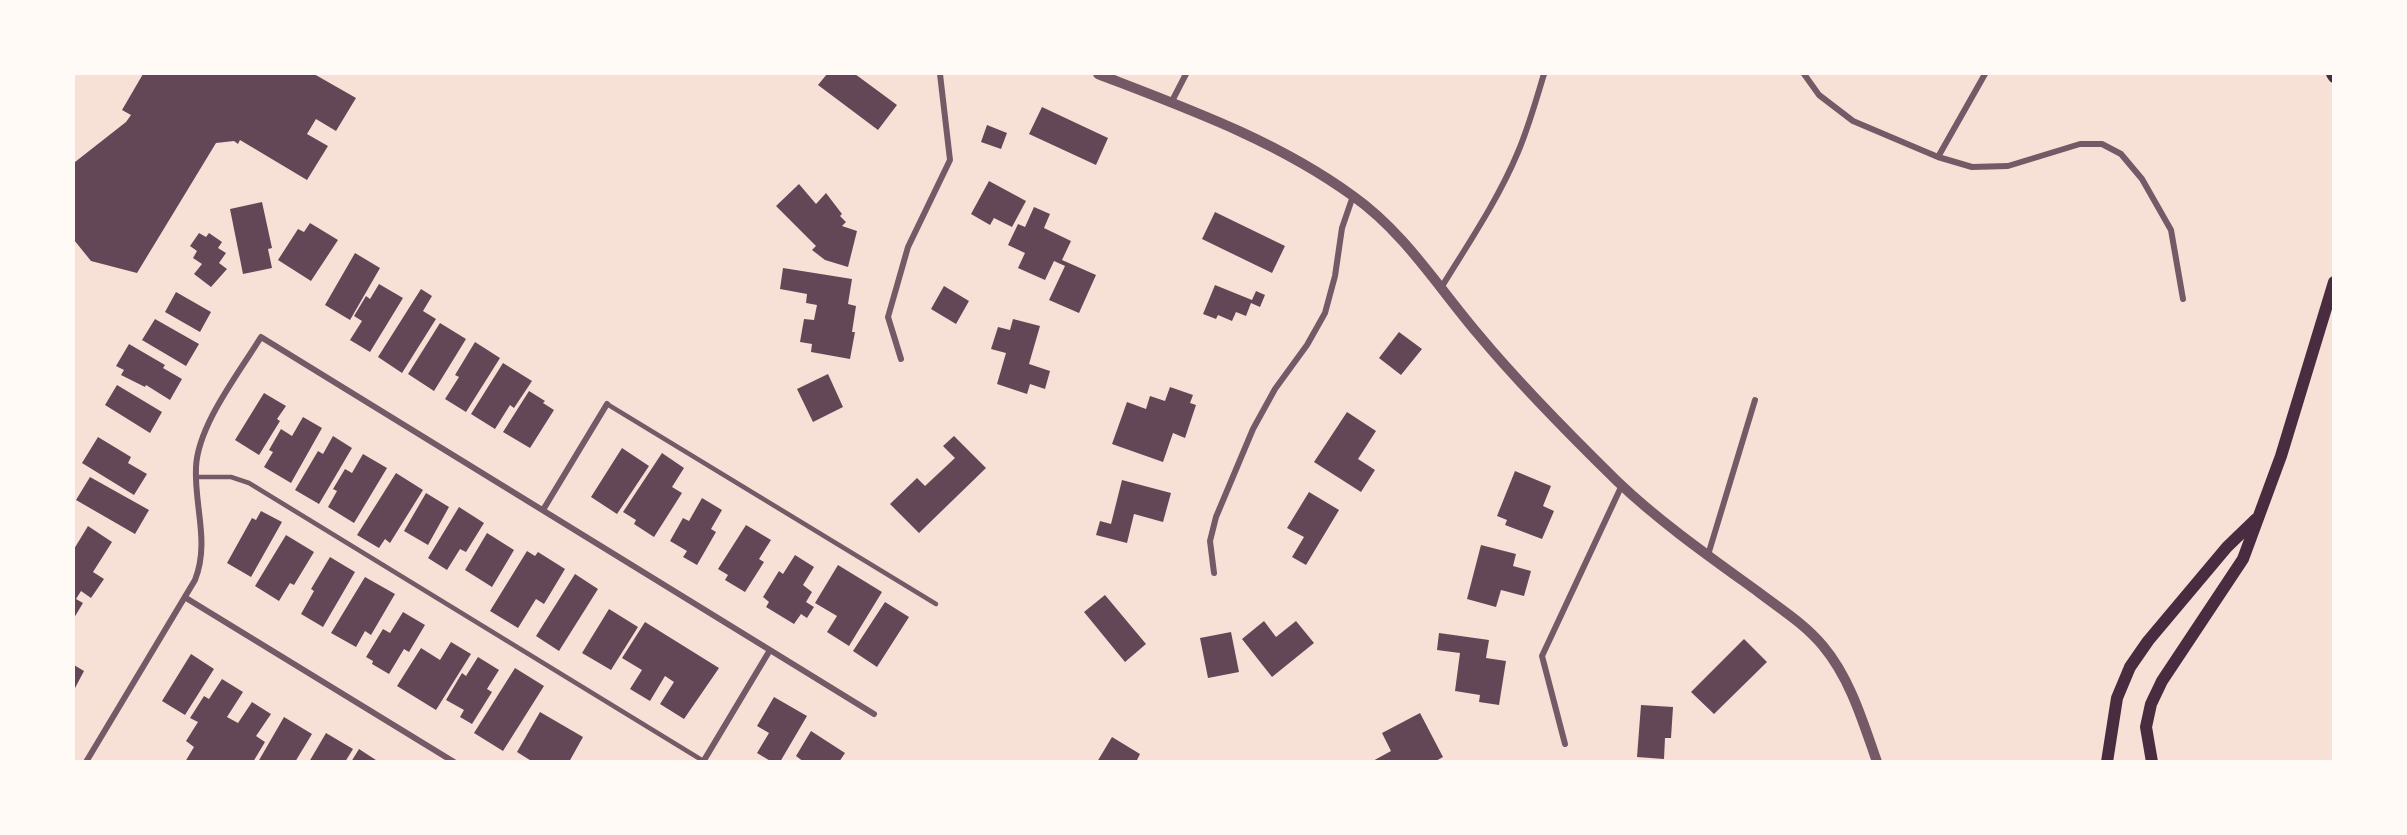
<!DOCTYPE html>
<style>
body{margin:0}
#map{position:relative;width:2407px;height:835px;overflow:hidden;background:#f7e1d7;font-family:Roboto,sans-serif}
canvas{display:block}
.frame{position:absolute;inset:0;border:75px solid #fffaf5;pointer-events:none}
</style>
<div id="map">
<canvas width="2407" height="835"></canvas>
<div class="frame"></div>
</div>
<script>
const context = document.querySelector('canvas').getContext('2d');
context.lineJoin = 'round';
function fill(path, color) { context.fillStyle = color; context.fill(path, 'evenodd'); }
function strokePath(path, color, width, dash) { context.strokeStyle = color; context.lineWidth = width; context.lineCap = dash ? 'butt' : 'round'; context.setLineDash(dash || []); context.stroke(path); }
fill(new Path2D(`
 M 143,74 L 314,74 L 356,98 L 336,131 L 316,119 L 307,134 L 328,146 L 307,180 L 240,140 L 238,144 L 234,141 L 216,143 L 137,273 L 91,261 L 74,240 L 74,170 L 75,162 L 126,122 L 131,115 L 122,110 Z
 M 827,74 L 855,74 L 897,105 L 878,130 L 818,85 Z
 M 1042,107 L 1108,138 L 1096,165 L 1029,134 Z
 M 987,125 L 1007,133 L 1001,149 L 981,142 Z
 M 989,181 L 1026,201 L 1012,227 L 994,218 L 990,225 L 971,214 Z
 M 799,184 L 816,204 L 826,193 L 842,214 L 840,216 L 846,222 L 842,226 L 857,231 L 848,267 L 825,260 L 812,250 L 816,246 L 776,206 Z
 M 262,202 L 272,248 L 268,249 L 272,268 L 243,274 L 230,209 Z
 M 1034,207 L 1050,214 L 1044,228 L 1071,241 L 1062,260 L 1096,275 L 1079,313 L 1049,300 L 1065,266 L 1054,261 L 1045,280 L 1018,268 L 1025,253 L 1008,245 L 1018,224 L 1025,227 Z
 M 1215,212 L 1285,246 L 1272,273 L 1202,239 Z
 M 310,223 L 338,240 L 311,281 L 278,260 L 298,229 L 304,232 Z
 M 199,233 L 206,237 L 209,233 L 222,242 L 218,248 L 226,253 L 219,263 L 227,269 L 211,287 L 194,274 L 202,264 L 193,258 L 197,251 L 190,246 Z
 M 355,253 L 380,268 L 350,320 L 325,305 Z
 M 783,268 L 852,279 L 848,304 L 856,306 L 852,332 L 855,332 L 850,359 L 811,352 L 812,344 L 800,342 L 804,319 L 814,320 L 817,305 L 806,303 L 807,294 L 780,289 Z
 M 379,284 L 403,298 L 370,352 L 350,340 L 362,321 L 354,316 L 366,296 L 370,299 Z
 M 1215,285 L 1252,300 L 1256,291 L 1265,295 L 1260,307 L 1251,303 L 1246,316 L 1236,312 L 1232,321 L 1218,315 L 1216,319 L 1203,314 Z
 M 944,286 L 969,301 L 956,324 L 931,309 Z
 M 421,289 L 432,296 L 423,311 L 436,319 L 402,373 L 378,357 Z
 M 176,292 L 211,312 L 200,332 L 165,312 Z
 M 155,319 L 199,344 L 186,366 L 142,340 Z
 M 1013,319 L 1040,326 L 1029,364 L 1050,371 L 1045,389 L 1030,384 L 1027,394 L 997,384 L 1006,353 L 991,349 L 998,327 L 1010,330 Z
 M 440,323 L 466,339 L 434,391 L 408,374 Z
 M 1399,332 L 1422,349 L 1401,375 L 1379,358 Z
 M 475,342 L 500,358 L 466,412 L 445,399 L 459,377 L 455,375 Z
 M 129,344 L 165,365 L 163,368 L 182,379 L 170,400 L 146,385 L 145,387 L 121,375 L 124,370 L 116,366 Z
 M 503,363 L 532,381 L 514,408 L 510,405 L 495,429 L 471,414 Z
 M 828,374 L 843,407 L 813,422 L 797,389 Z
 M 117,385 L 162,412 L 150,433 L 105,405 Z
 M 1170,387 L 1193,395 L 1190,403 L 1196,405 L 1185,438 L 1173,433 L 1163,462 L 1112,444 L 1127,402 L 1146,409 L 1150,396 L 1165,401 Z
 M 529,391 L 545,401 L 543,403 L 554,410 L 530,448 L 503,432 Z
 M 264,393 L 286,406 L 277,419 L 280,421 L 259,455 L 235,440 Z
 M 1347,412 L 1376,431 L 1358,459 L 1375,470 L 1361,492 L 1314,462 Z
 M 303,417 L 322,428 L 291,483 L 264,467 L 273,452 L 269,450 L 281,429 L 292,436 Z
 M 333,436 L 352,448 L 319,504 L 295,490 L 318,451 L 323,454 Z
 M 954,436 L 986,468 L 919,533 L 890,504 L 917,478 L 925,486 L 955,458 L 943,446 Z
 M 98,437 L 131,457 L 128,463 L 147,474 L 134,495 L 82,463 Z
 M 622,448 L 649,466 L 617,514 L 591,497 Z
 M 662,453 L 684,468 L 672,487 L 682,493 L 654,537 L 634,524 L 636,520 L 623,512 Z
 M 363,454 L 387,468 L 354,523 L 328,507 L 337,491 L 333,489 L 345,469 L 352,473 Z
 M 1515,471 L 1551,486 L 1543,506 L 1554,511 L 1542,539 L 1505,525 L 1507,520 L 1497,516 Z
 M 396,473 L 423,490 L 390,543 L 385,539 L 379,548 L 357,535 Z
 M 90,477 L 149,510 L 135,534 L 76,500 Z
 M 1122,480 L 1171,493 L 1163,522 L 1134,514 L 1127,543 L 1096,535 L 1100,521 L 1111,524 Z
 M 1309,492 L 1339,510 L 1306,565 L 1292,557 L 1304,537 L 1287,528 Z
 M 426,493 L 449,507 L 428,545 L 404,531 Z
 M 702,498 L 722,510 L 711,529 L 716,532 L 697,565 L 683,557 L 687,551 L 670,541 L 683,518 L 689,521 Z
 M 459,507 L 484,523 L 466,552 L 460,549 L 447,570 L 428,558 Z
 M 261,511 L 282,522 L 251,577 L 227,563 L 252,518 L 256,520 Z
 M 746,525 L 771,540 L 759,559 L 764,562 L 745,592 L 725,580 L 728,575 L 718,569 Z
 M 88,526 L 112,542 L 93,572 L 104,579 L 91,598 L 81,591 L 76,599 L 83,603 L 74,618 L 74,549 Z
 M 487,533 L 514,550 L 492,587 L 465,570 Z
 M 286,535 L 314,552 L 294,585 L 290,583 L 279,601 L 255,586 Z
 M 1481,545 L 1516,554 L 1513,566 L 1531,571 L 1524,596 L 1501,590 L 1496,607 L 1467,599 Z
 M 527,551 L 535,556 L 538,552 L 565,569 L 544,604 L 536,599 L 518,628 L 490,611 Z
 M 795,555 L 814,567 L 803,585 L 812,592 L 806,602 L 814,607 L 807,618 L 801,614 L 794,624 L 766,607 L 769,602 L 763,597 L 779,571 L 783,574 Z
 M 330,557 L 355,572 L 323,627 L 301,614 L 314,591 L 311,589 Z
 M 838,565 L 882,592 L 849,646 L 827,632 L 837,616 L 815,603 Z
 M 575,574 L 598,589 L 559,651 L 536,636 Z
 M 365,577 L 395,594 L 371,635 L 365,631 L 356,647 L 331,633 Z
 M 1105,595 L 1146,644 L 1125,662 L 1084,612 Z
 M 885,602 L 909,617 L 877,667 L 853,651 Z
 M 609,609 L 638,627 L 611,670 L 582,653 Z
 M 403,612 L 425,625 L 409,652 L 404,649 L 389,674 L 372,664 L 373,661 L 366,657 L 383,629 L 390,633 Z
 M 1264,621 L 1276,637 L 1296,621 L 1314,643 L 1272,677 L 1242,639 Z
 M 645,622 L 719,668 L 684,719 L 660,704 L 674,682 L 665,676 L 650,701 L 630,689 L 642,670 L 622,658 Z
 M 1231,632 L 1239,672 L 1208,678 L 1200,638 Z
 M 1439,633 L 1489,640 L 1486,658 L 1506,661 L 1499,705 L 1479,702 L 1480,695 L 1455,691 L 1460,653 L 1437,650 Z
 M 1744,639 L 1767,662 L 1714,714 L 1691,692 Z
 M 451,642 L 471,654 L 436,710 L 397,686 L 421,648 L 440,660 Z
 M 191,654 L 214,669 L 185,715 L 162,701 Z
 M 478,657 L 499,670 L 487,689 L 492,692 L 472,724 L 460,717 L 464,710 L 446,700 L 462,673 L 466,676 Z
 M 74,665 L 84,671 L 74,690 Z
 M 515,668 L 544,686 L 503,751 L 474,733 Z
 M 222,679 L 243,692 L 227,717 L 238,723 L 252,702 L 271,714 L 256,736 L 265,742 L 253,762 L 185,762 L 194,747 L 186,741 L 198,722 L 190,718 L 204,696 L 209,699 Z
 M 774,697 L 807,716 L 780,762 L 772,762 L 757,753 L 769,733 L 757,726 Z
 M 1641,705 L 1673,707 L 1671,738 L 1665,738 L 1664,759 L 1637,757 Z
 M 540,712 L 583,737 L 569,762 L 533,762 L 517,752 Z
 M 1420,713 L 1443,757 L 1434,762 L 1371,762 L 1391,751 L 1382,733 Z
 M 284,717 L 312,734 L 295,762 L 258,762 Z
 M 811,731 L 845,753 L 839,762 L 804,762 L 796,756 Z
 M 326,733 L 353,749 L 345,762 L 309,762 Z
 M 1112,737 L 1140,754 L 1136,762 L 1097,762 Z
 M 359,749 L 379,762 L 351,762 Z`), '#644757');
strokePath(new Path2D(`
 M 607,404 L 936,604
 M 196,477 L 231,477 L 249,483 L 705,762`), '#755966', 4.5);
strokePath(new Path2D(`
 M 1804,74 L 1819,95 L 1853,121 L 1938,157 L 1972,167 L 2008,166 L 2080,144 L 2102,144 L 2121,154 L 2142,179 L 2171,230 L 2183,299
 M 1171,103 L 1186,74
 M 1938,157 L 1985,74
 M 1441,288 C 1468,244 1498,200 1518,152 C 1529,126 1536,100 1544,74
 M 901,359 L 888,317 L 908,247 L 950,160 L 940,74
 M 543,510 L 607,404
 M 1708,555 L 1755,400
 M 1214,573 L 1210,541 L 1216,517 L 1253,429 L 1275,389 L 1307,345 L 1325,313 L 1335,276 L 1342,228 L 1353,196
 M 186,598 L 454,762
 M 1565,744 L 1542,656 L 1622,485
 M 86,762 L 195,580 C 210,542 194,506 196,467 C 198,425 239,373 261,337 L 874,714
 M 703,762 L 770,650`), '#755966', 6);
strokePath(new Path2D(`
 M 1098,74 C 1186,108 1276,140 1353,196 C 1404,232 1438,287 1478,334 C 1521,386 1570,435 1618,482 C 1660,522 1710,557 1757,591 C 1779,608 1805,624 1823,646 C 1850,678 1863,722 1877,762`), '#755966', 10);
strokePath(new Path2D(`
 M 2332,74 L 2334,77
 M 2107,762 L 2117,698 L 2130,667 L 2148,641 L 2227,547 L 2256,519
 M 2152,762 L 2146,727 L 2151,704 L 2162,681 L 2243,559 L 2281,456 L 2334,282`), '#4a2c40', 12);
</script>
